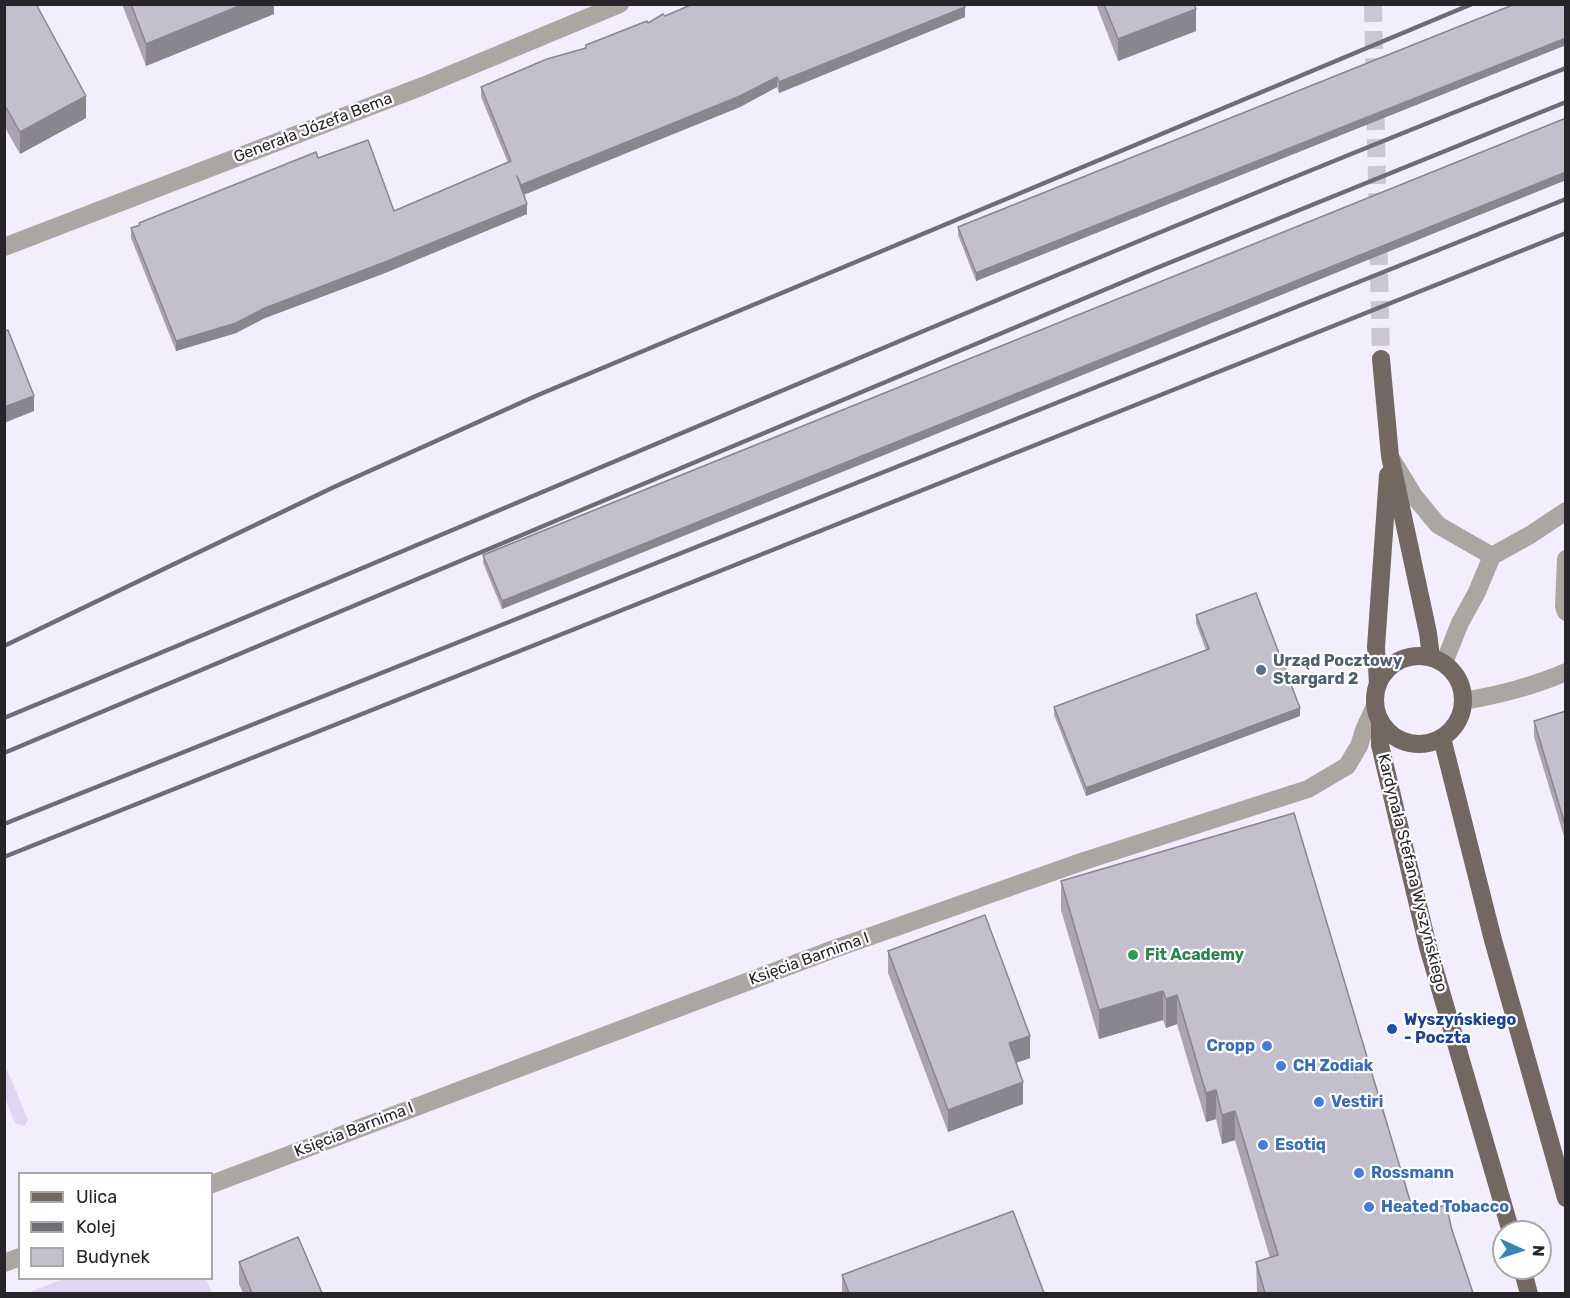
<!DOCTYPE html>
<meta charset="utf-8">
<style>
body{margin:0}
#map{position:relative;width:1570px;height:1298px;overflow:hidden;background:#f3eefd;font-family:Rubik,sans-serif}
canvas{display:block}
.frame{position:absolute;inset:0;border:6px solid #27252a;pointer-events:none}
.legend{position:absolute;left:18px;top:1172px;width:195px;height:108px;box-sizing:border-box;background:#fff;border:2px solid #a9a8aa;margin:0;padding:8px 10px;list-style:none;font-size:18px;color:#27252a}
.legend li{display:flex;align-items:center;gap:12px;height:30px}
.legend b{width:30px;border:2px solid #a9a8aa}
.north{position:absolute;left:1492px;top:1220px;width:60px;height:60px;box-sizing:border-box;background:#fff;border:2px solid #a9a8aa;border-radius:50%;rotate:93deg;font-size:16px;font-weight:700;line-height:24px;text-align:center;color:#27252a}
.north::after{content:'';display:block;margin:auto;width:21px;height:27px;background:#3b84b8;clip-path:polygon(50% 0,100% 100%,50% 72%,0 100%)}
</style>
<div id="map">
<canvas width="1570" height="1298"></canvas>
<div class="frame"></div>
<ul class="legend">
<li><b style="height:8px;background:#726861"></b>Ulica</li>
<li><b style="height:8px;background:#6f6c74"></b>Kolej</li>
<li><b style="height:16px;background:#c4bfcd"></b>Budynek</li>
</ul>
<div class="north">N</div>
</div>
<script>
const context = document.querySelector('canvas').getContext('2d');
context.lineJoin = 'round';
function fill(path, color) { context.fillStyle = color; context.fill(path, 'evenodd'); }
function strokePath(path, color, width, dash) { context.strokeStyle = color; context.lineWidth = width; context.lineCap = dash ? 'butt' : 'round'; context.setLineDash(dash || []); context.stroke(path); }
function drawText(font, color, halo, rows, align = 'center') {
  context.font = font + ' Rubik,sans-serif'; context.lineWidth = 4.5; context.setLineDash([]); context.textBaseline = 'middle'; context.strokeStyle = halo; context.fillStyle = color; for (const [text, x, y, turn = 0] of rows) {
    context.save(); context.translate(x, y); context.rotate((+turn || 0) * Math.PI / 180); context.textAlign = isNaN(turn) ? turn : align; if (halo) context.strokeText(text, 0, 0); context.fillText(text, 0, 0); context.restore();
  }
}
fill(new Path2D(`
 M 5,1065 L 28,1120 L 24,1126 L 15,1123 L 5,1098 Z
 M 66,1278 L 206,1279 L 212,1293 L 27,1293 Z`), '#e0d5f4');
strokePath(new Path2D(`
 M 1373,4 L 1381,359`), '#cac6d3', 18, [18, 9]);
strokePath(new Path2D(`
 M 4,247 L 423,86 L 620,4
 M 1392,460 L 1414,496 L 1438,525 L 1492,556
 M 1566,559 L 1564,607 L 1566,612
 M 1444,663 L 1460,623 L 1477,592 L 1492,556 L 1530,535 L 1566,511
 M 1463,701 C 1499,695 1532,687 1566,672
 M 212,1184 L 834,949 L 1084,861 L 1308,789 L 1347,766 L 1359,746 L 1364,730 L 1375,706
 M 4,1263 L 20,1257`), '#aca6a2', 18);
strokePath(new Path2D(`
 M 1381,359 L 1390,456 L 1428,633 L 1431,657
 M1375 700a44 44 0 1 1 88 0a44 44 0 1 1-88 0Z
 M 1378,685 L 1376,647 L 1388,475
 M 1380,720 L 1380,745 L 1428,947 L 1511,1232
 M 1442,738 L 1493,940 L 1566,1198
 M 1522,1268 L 1529,1294`), '#726861', 18);
strokePath(new Path2D(`
 M 4,646 L 334,487 L 538,395 L 1472,4
 M 4,718 C 525,503 1041,275 1566,68
 M 4,753 L 1154,269 L 1566,102
 M 4,824 L 1566,199
 M 4,857 L 1566,233`), '#6f6c74', 4.5);
fill(new Path2D(`
 M 4,4 L 86,118 L 20,154 L 4,126 Z
 M 122,4 L 274,4 L 274,14 L 146,66 Z
 M 1096,4 L 1194,4 L 1196,31 L 1118,61 Z
 M 1566,4 L 1566,45 L 976,281 L 958,235 L 958,227 Z
 M 665,16 L 965,17 L 779,93 L 777,87 L 740,107 L 524,194 L 527,214 L 385,273 L 265,318 L 236,333 L 176,351 L 131,238 L 131,228 L 139,225 L 139,223 L 318,158 L 394,211 L 508,163 L 481,97 L 481,87 L 586,48 Z
 M 1566,118 L 1566,180 L 502,609 L 483,563 L 483,555 Z
 M 1196,615 L 1300,716 L 1086,796 L 1054,715 L 1054,707 L 1206,650 L 1196,623 Z
 M 1566,711 L 1566,843 L 1534,737 L 1534,721 Z
 M 1061,881 L 1414,1214 L 1452,1230 L 1473,1293 L 1257,1293 L 1256,1262 L 1270,1258 L 1235,1140 L 1222,1144 L 1216,1119 L 1206,1122 L 1177,1024 L 1166,1028 L 1163,1020 L 1099,1039 L 1061,910 Z
 M 888,951 L 1030,1058 L 1016,1063 L 1023,1104 L 948,1132 L 888,973 Z
 M 239,1262 L 322,1293 L 243,1293 L 239,1284 Z
 M 842,1275 L 1044,1293 L 842,1293 Z`), '#a9a4b0');
fill(new Path2D(`
 M 244,4 L 274,4 L 274,14 L 146,66 L 146,44 Z
 M 965,7 L 965,17 L 779,93 L 779,82 Z
 M 1196,9 L 1196,31 L 1118,61 L 1118,39 Z
 M 1566,38 L 1566,45 L 976,281 L 976,273 Z
 M 777,77 L 777,87 L 740,107 L 521,196 L 521,185 Z
 M 86,96 L 86,118 L 20,154 L 20,132 Z
 M 1566,172 L 1566,180 L 502,609 L 502,601 Z
 M 527,204 L 527,214 L 385,273 L 265,318 L 236,333 L 176,351 L 176,341 L 265,308 Z
 M 34,396 L 34,411 L 4,423 L 4,407 Z
 M 1300,708 L 1300,716 L 1086,796 L 1086,788 Z
 M 1163,991 L 1163,1020 L 1099,1039 L 1099,1010 Z
 M 1177,995 L 1177,1024 L 1166,1028 L 1166,999 Z
 M 1030,1036 L 1030,1058 L 1009,1065 L 1009,1043 Z
 M 1023,1082 L 1023,1104 L 948,1132 L 948,1110 Z
 M 1216,1090 L 1216,1119 L 1206,1122 L 1206,1093 Z
 M 1235,1111 L 1235,1140 L 1222,1144 L 1222,1115 Z`), '#898690');
const building = new Path2D(`
 M 4,4 L 36,4 L 86,96 L 20,132 L 4,104 Z
 M 131,4 L 244,4 L 146,44 Z
 M 693,4 L 964,4 L 965,7 L 779,82 L 777,77 L 740,96 L 521,185 L 517,176 L 527,204 L 385,262 L 265,308 L 236,323 L 176,341 L 131,228 L 140,225 L 139,223 L 316,152 L 318,158 L 368,140 L 394,211 L 511,161 L 481,87 L 547,59 L 586,48 L 586,45 L 647,21 L 648,23 L 663,14 L 665,16 Z
 M 1104,4 L 1194,4 L 1196,9 L 1118,39 Z
 M 1515,4 L 1566,4 L 1566,38 L 976,273 L 958,227 Z
 M 1566,118 L 1566,172 L 502,601 L 483,555 Z
 M 8,330 L 34,396 L 4,407 L 4,331 Z
 M 1256,593 L 1300,708 L 1086,788 L 1054,707 L 1209,649 L 1196,615 Z
 M 1566,711 L 1566,828 L 1534,721 Z
 M 1294,813 L 1414,1214 L 1446,1205 L 1452,1230 L 1473,1293 L 1265,1293 L 1256,1262 L 1278,1255 L 1235,1111 L 1222,1115 L 1216,1090 L 1206,1093 L 1177,995 L 1166,999 L 1163,991 L 1099,1010 L 1061,881 Z
 M 985,915 L 1030,1036 L 1009,1043 L 1023,1082 L 948,1110 L 888,951 Z
 M 1013,1211 L 1044,1293 L 849,1293 L 842,1275 Z
 M 298,1237 L 322,1293 L 252,1293 L 239,1262 Z`);
fill(building, '#c4bfcd');
strokePath(building, '#898690', 1.5);
for (const [x, y, r, color] of [
 [1261,670,6,"#5c6f8a"],
 [1133,955,6,"#2e9e5b"],
 [1392,1029,6,"#1a4fb4"],
 [1267,1046,6,"#3f7fe0"],
 [1281,1066,6,"#3f7fe0"],
 [1319,1102,6,"#3f7fe0"],
 [1263,1145,6,"#3f7fe0"],
 [1359,1173,6,"#3f7fe0"],
 [1369,1207,6,"#3f7fe0"]
]) { const dot = new Path2D(); dot.arc(x, y, r, 0, 2 * Math.PI); context.fillStyle = color; context.fill(dot); strokePath(dot, '#fff', 2); }
drawText('16px', '#27252a', '#fff', [
 ["Generała Józefa Bema",313,128,-21],
 ["Kardynała Stefana Wyszyńskiego",1412,873,76],
 ["Księcia Barnima I",809,959,-20],
 ["Księcia Barnima I",354,1130,-21]
]);
drawText('bold 16px', '#4e5e75', '#fff', [
 ["Urząd Pocztowy",1273,661],
 ["Stargard 2",1273,679]
], 'left');
drawText('bold 16px', '#27864d', '#fff', [
 ["Fit Academy",1145,955]
], 'left');
drawText('bold 16px', '#164399', '#fff', [
 ["Wyszyńskiego",1404,1020],
 ["- Poczta",1404,1038]
], 'left');
drawText('bold 16px', '#366cbe', '#fff', [
 ["Cropp",1255,1046,"right"],
 ["CH Zodiak",1293,1066],
 ["Vestiri",1331,1102],
 ["Esotiq",1275,1145],
 ["Rossmann",1371,1173],
 ["Heated Tobacco",1381,1207]
], 'left');
</script>
